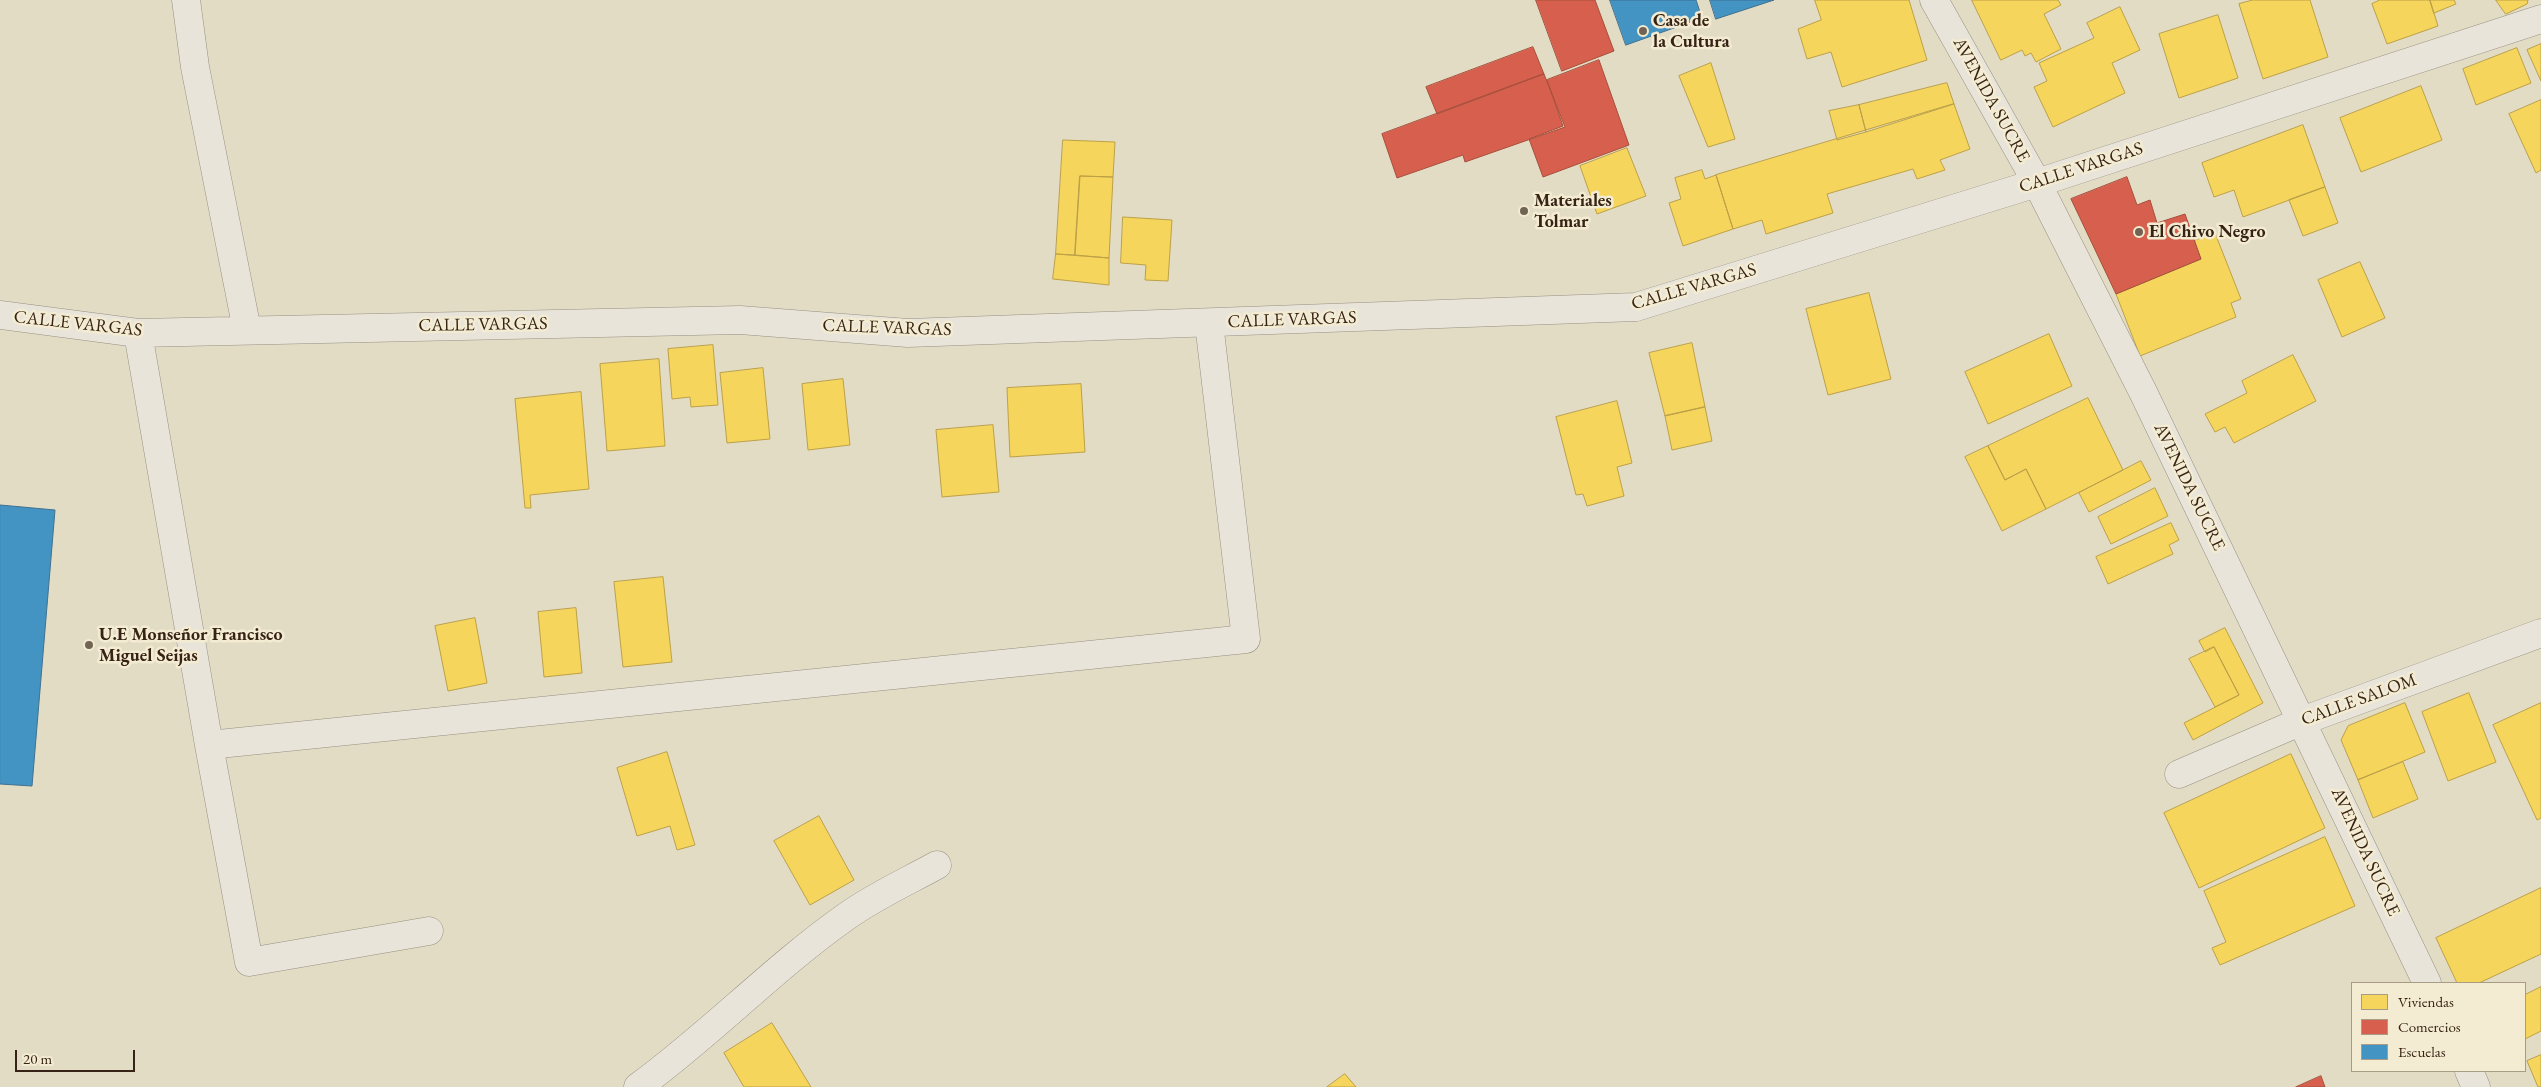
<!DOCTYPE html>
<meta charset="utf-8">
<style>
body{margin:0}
#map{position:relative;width:2541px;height:1087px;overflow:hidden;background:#e2dcc5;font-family:"EB Garamond",serif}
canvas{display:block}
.legend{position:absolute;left:2351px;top:982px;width:175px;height:90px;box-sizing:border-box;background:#f4ecd2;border:1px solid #a89c86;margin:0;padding:6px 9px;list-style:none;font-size:15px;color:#362315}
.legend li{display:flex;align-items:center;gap:10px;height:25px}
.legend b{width:25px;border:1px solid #a89c86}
.scale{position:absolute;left:15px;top:1050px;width:120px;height:22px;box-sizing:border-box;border:2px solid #362315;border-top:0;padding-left:6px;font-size:15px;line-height:18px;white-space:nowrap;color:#362315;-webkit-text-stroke:4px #f4ecd2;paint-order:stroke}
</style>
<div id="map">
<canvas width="2541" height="1087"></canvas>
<ul class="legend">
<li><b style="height:14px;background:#f6d55c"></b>Viviendas</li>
<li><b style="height:14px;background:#d6604d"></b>Comercios</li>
<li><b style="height:14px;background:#4393c3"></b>Escuelas</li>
</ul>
<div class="scale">20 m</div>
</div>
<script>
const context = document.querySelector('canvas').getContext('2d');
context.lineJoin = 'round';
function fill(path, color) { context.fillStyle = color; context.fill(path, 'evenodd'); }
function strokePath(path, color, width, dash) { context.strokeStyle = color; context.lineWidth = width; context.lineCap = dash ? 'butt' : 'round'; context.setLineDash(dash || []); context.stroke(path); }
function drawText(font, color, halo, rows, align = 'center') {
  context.font = font + ' "EB Garamond",serif'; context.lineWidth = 5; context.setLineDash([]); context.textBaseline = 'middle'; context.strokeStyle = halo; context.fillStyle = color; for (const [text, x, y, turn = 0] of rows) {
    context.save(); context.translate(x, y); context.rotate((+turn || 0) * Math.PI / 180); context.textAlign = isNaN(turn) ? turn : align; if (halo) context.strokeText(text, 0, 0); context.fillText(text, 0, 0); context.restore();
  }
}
const homes = new Path2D(`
 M 1815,0 L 1909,0 L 1927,60 L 1842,87 L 1831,52 L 1807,59 L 1798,29 L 1821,20 Z
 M 1972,0 L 2058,0 L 2061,5 L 2044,14 L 2061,49 L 2036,62 L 2031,53 L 2025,56 L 2022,50 L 2001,60 Z
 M 2253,0 L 2310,0 L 2328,57 L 2263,79 L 2239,4 Z
 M 2380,0 L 2430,0 L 2438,26 L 2387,44 L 2372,4 Z
 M 2430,0 L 2454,0 L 2456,4 L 2434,13 Z
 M 2496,0 L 2528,0 L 2527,4 L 2506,14 Z
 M 2120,7 L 2140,50 L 2112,63 L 2125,93 L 2053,127 L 2034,87 L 2047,81 L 2039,63 L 2094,38 L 2087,23 Z
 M 2218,15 L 2238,78 L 2179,98 L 2159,34 Z
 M 2541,44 L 2541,81 L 2527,50 Z
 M 2517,48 L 2531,83 L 2476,105 L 2463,69 Z
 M 1711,63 L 1735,139 L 1708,147 L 1679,76 Z
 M 1947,83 L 1954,104 L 1866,132 L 1859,105 Z
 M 2421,86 L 2442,140 L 2361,172 L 2340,118 Z
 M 2541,100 L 2541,170 L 2536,173 L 2509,114 Z
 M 1954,104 L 1970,149 L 1940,160 L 1945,170 L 1917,179 L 1913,169 L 1827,194 L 1833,213 L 1766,234 L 1762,220 L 1733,229 L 1716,175 Z
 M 1859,105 L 1866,132 L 1837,140 L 1829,111 Z
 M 2303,125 L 2325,187 L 2243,217 L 2234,190 L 2214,197 L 2202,163 Z
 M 1063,140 L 1115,142 L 1113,177 L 1080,176 L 1075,255 L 1056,254 Z
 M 1627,148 L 1646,196 L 1597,214 L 1580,166 Z
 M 1702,170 L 1705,179 L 1716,175 L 1733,229 L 1683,246 L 1669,203 L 1681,199 L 1675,178 Z
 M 1080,176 L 1113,177 L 1109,258 L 1075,255 Z
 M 2325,187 L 2338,223 L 2303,236 L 2289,200 Z
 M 1123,217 L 1172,220 L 1168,281 L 1145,280 L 1146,265 L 1121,263 Z
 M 2215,233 L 2241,299 L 2231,303 L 2236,317 L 2140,356 L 2116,294 L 2201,259 L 2194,241 Z
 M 1056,254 L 1109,258 L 1109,285 L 1053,279 Z
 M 2360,262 L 2385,318 L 2342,337 L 2318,280 Z
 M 1869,293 L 1891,379 L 1828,395 L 1806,309 Z
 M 2049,334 L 2072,386 L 1988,424 L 1965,372 Z
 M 1692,343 L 1705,407 L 1665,416 L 1649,353 Z
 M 713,345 L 718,405 L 691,407 L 690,397 L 672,399 L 668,349 Z
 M 2293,355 L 2316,401 L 2234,443 L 2225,427 L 2215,432 L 2205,414 L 2247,393 L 2242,381 Z
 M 659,359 L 665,446 L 607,451 L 600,364 Z
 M 763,368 L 770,439 L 727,443 L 720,373 Z
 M 843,379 L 850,445 L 808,450 L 802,384 Z
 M 1081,384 L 1085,452 L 1010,457 L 1007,388 Z
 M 581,392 L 589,489 L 530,495 L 531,508 L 525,508 L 515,399 Z
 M 2088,398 L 2123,470 L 2046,509 L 2026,469 L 2005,480 L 1988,446 Z
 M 1617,401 L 1632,463 L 1617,467 L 1624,496 L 1587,506 L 1583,494 L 1576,495 L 1556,417 Z
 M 1705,407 L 1712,441 L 1672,450 L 1665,416 Z
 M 993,425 L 999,492 L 942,497 L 936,430 Z
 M 1988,446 L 2005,480 L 2026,469 L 2046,509 L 2002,531 L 1965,457 Z
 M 2141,461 L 2151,480 L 2089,512 L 2079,493 Z
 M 2155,488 L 2168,516 L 2111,544 L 2098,517 Z
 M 2171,523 L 2179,540 L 2169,545 L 2173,554 L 2108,584 L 2096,557 Z
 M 663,577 L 672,662 L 623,667 L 614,582 Z
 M 576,608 L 582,673 L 544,677 L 538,612 Z
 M 475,618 L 487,683 L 448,691 L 435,626 Z
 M 2225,628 L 2263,703 L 2193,740 L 2184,723 L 2239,695 L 2214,647 L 2205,652 L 2199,641 Z
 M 2214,647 L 2239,695 L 2215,707 L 2189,659 Z
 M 2469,693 L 2496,762 L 2448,781 L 2422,712 Z
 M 2405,703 L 2425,752 L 2358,780 L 2341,740 L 2348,726 Z
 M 2541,703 L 2541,818 L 2537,820 L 2493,725 Z
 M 667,752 L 695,845 L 677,850 L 670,826 L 637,836 L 617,768 Z
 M 2291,754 L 2325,828 L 2199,888 L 2164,813 Z
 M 2403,762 L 2418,799 L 2373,818 L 2358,780 Z
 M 819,816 L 854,880 L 810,905 L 774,841 Z
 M 2325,837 L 2355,906 L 2220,965 L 2212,948 L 2226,942 L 2204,891 Z
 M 2541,888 L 2541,954 L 2479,983 L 2457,983 L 2436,938 Z
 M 2541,987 L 2541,1031 L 2525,1039 L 2525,995 Z
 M 772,1023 L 811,1087 L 744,1087 L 724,1053 Z
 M 2541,1055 L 2541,1087 L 2538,1087 L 2527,1061 Z
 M 1345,1074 L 1356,1087 L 1327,1087 Z`);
fill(homes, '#f6d55c');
strokePath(homes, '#bca047', 1);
const shops = new Path2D(`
 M 1536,0 L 1595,0 L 1614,51 L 1562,71 Z
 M 1533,47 L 1544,74 L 1437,114 L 1426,87 Z
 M 1599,60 L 1629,145 L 1543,177 L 1529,139 L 1563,126 L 1547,80 Z
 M 1544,74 L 1565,127 L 1465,162 L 1463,155 L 1397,178 L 1382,134 Z
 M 2127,177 L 2137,205 L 2150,200 L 2157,223 L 2185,214 L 2201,259 L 2116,294 L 2071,199 Z
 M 2321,1076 L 2325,1087 L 2296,1087 Z`);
fill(shops, '#d6604d');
strokePath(shops, '#a64e3c', 1);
const schools = new Path2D(`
 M 1610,0 L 1696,0 L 1702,18 L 1626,45 Z
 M 1710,0 L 1774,0 L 1716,19 Z
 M 0,505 L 55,510 L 32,786 L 0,784 Z`);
fill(schools, '#4393c3');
strokePath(schools, '#3f718f', 1);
const minor = new Path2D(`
 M 186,0 L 195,67 L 247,330
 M 1934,0 L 2037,183 L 2143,392 L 2427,983
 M 0,315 L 138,333 L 740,320 L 908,333 L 1636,307 L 2037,183 L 2541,19
 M 138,333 L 209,745 L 249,962 L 429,931
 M 209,745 L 1246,639 L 1209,323
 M 2179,774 L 2302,721 L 2541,633
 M 2469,1071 L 2476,1087
 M 638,1087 C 711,1034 773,968 847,916 C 875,896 908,881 937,865`);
strokePath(minor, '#969081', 29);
strokePath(minor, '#e8e4d9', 28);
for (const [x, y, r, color] of [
 [1643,31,5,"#726453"],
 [1524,211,5,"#726453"],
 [2139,232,5,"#726453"],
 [89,645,5,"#726453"]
]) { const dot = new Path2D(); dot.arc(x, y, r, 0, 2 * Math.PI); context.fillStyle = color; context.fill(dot); strokePath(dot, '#f4ecd2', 2); }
drawText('bold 18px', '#362315', '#f4ecd2', [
 ["Casa de",1653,21],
 ["la Cultura",1653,42],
 ["Materiales",1534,201],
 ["Tolmar",1534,222],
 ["El Chivo Negro",2149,232],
 ["U.E Monseñor Francisco",99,635],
 ["Miguel Seijas",99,656]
], 'left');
drawText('18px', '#362315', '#f4ecd2', [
 ["AVENIDA SUCRE",1991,100,61],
 ["CALLE VARGAS",2081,168,-18],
 ["CALLE VARGAS",1694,287,-16],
 ["CALLE VARGAS",1292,320,-2],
 ["CALLE VARGAS",78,324,6],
 ["CALLE VARGAS",483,325,-1],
 ["CALLE VARGAS",887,328,2],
 ["AVENIDA SUCRE",2189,487,64],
 ["CALLE SALOM",2359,700,-20],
 ["AVENIDA SUCRE",2365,852,65]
]);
</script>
